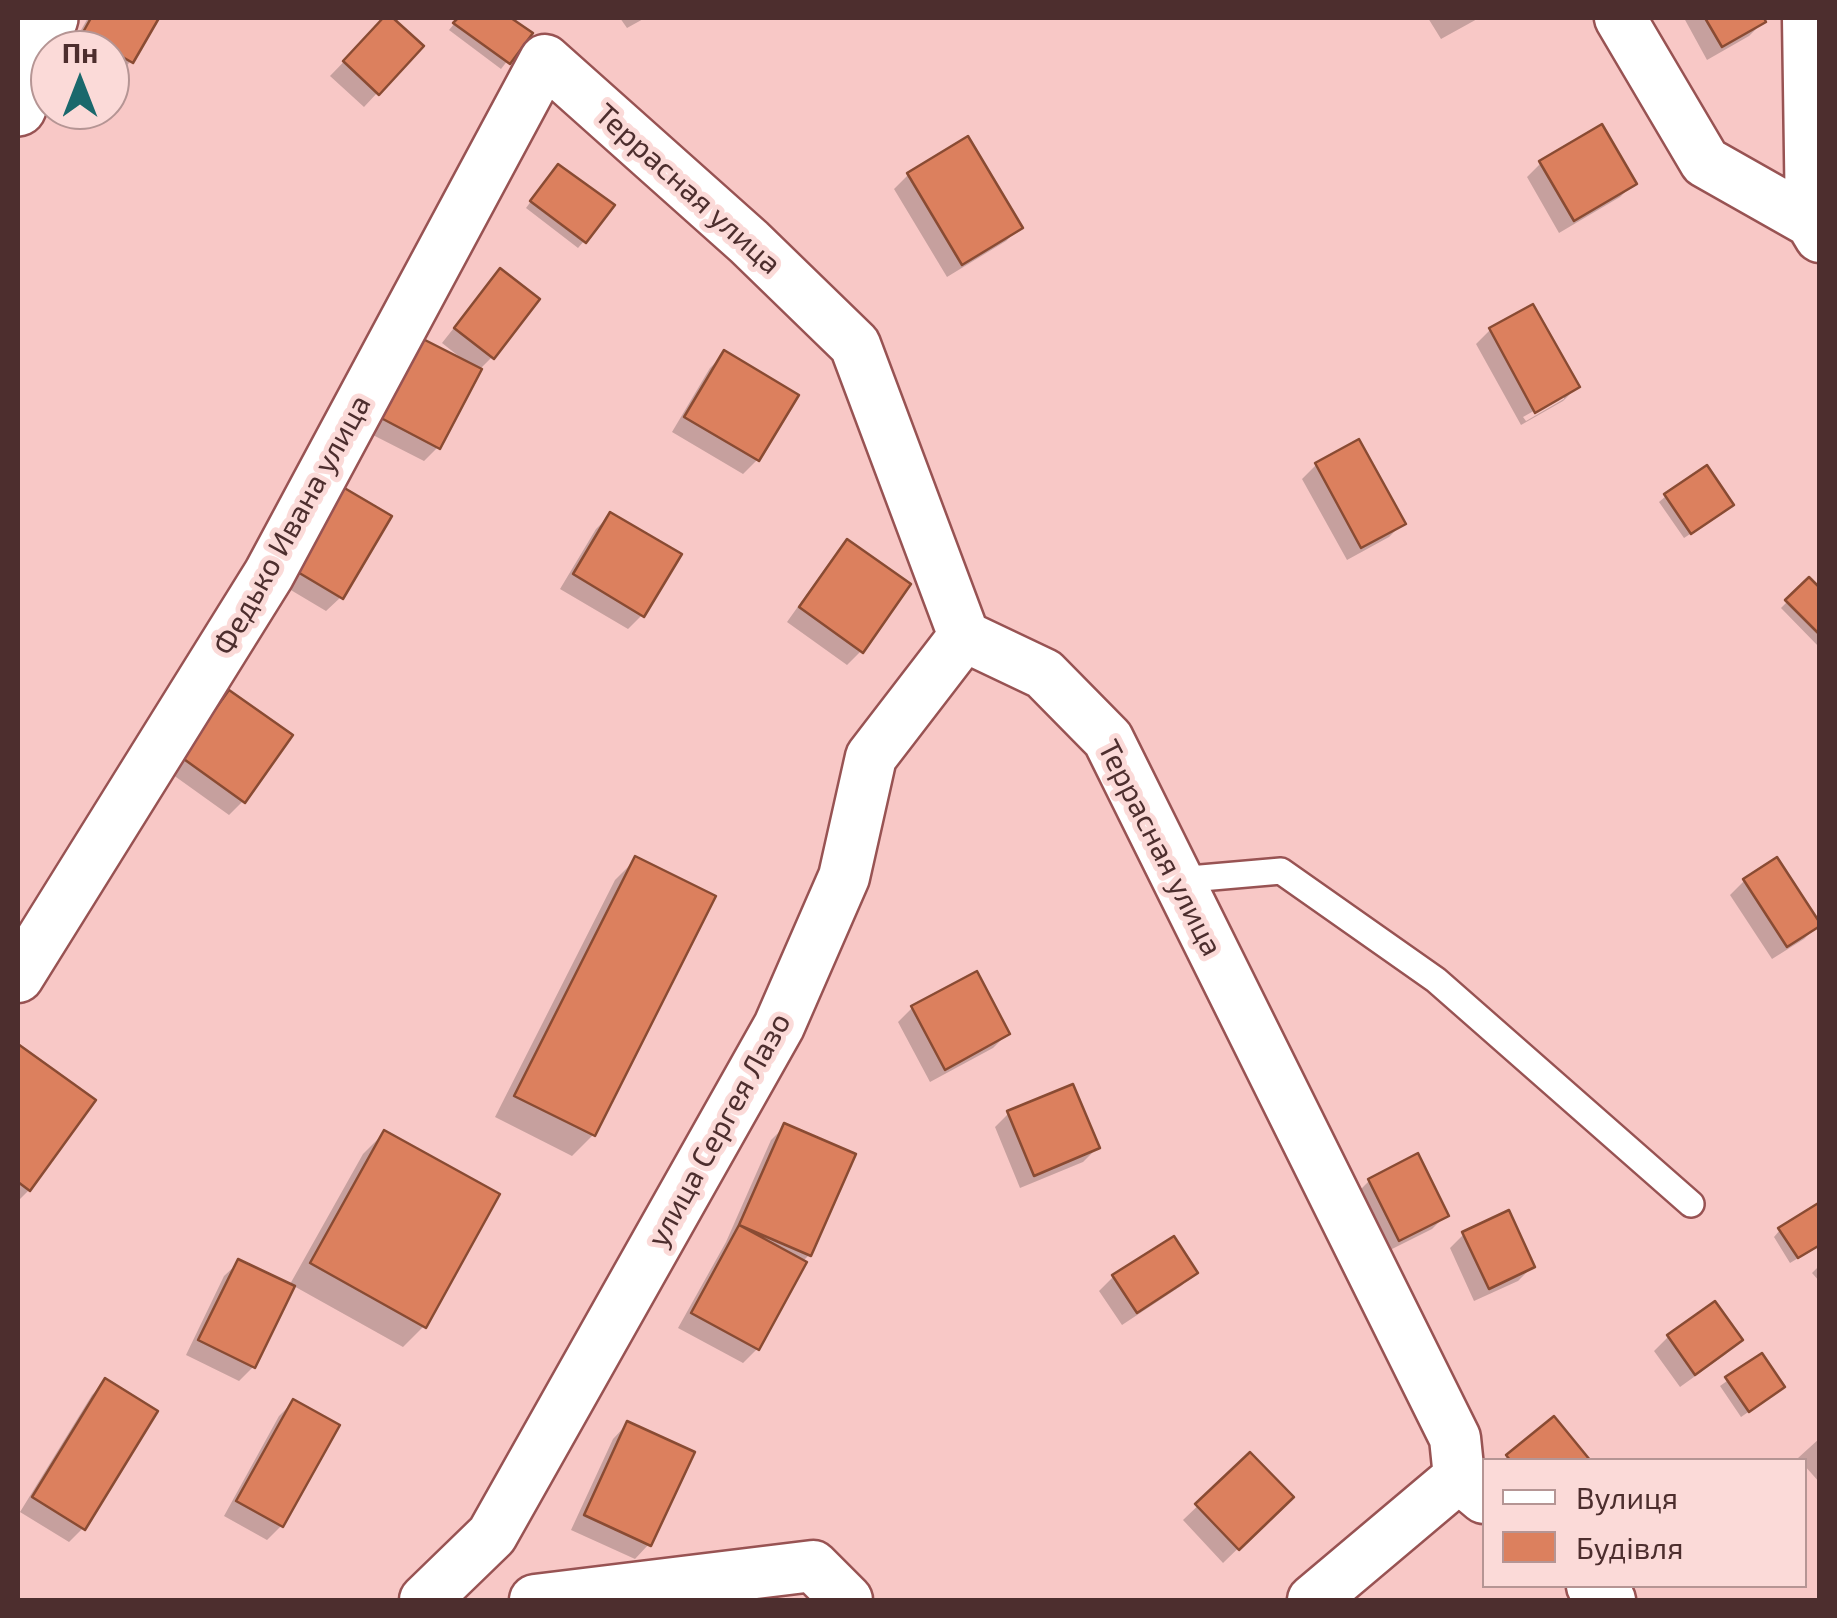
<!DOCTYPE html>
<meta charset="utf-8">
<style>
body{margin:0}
#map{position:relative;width:1837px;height:1618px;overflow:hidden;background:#f8c8c6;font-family:"Exo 2",sans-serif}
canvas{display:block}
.frame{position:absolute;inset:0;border:20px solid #4d2e2e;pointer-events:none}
.legend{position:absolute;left:1482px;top:1458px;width:325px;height:130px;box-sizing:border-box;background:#fbdad8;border:2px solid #b59594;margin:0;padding:12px 18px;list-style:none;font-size:30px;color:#4d2e2e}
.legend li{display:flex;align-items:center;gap:20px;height:50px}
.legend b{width:50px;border:2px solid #b59594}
.north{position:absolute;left:30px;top:30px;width:100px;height:100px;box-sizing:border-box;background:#fbdad8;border:2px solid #b59594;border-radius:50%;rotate:0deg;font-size:28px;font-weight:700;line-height:40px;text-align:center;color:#4d2e2e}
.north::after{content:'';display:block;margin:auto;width:35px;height:45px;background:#1a686c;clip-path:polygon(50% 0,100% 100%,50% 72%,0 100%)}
</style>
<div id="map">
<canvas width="1837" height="1618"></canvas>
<div class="frame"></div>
<ul class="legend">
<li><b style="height:12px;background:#fff"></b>Вулиця</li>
<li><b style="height:28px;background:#dc805e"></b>Будівля</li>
</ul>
<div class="north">Пн</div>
</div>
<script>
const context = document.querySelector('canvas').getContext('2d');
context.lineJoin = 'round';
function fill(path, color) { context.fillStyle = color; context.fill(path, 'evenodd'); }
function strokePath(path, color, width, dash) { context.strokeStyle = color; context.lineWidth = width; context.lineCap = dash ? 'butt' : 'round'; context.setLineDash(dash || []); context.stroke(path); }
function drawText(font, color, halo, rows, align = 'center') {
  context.font = font + ' "Exo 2",sans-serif'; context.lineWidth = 10; context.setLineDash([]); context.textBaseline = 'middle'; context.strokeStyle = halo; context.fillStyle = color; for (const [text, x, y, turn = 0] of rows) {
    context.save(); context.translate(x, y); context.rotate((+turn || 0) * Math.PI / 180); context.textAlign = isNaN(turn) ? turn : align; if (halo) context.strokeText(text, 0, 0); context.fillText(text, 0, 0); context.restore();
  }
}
fill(new Path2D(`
 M 88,18 L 156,18 L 131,61 L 117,75 L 110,71 L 110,50 L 70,49 Z
 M 386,18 L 390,18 L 420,47 L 364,107 L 330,76 Z
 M 459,18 L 507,18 L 529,33 L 501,69 L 449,30 Z
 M 620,18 L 645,18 L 627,28 Z
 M 1428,18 L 1479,18 L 1441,39 Z
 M 1684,18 L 1761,18 L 1763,22 L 1749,36 L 1707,60 Z
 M 1541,163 L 1634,183 L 1620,197 L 1559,233 L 1527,177 Z
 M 552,173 L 584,241 L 578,248 L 526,208 Z
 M 908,175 L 1020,227 L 1006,241 L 947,277 L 894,189 Z
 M 487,286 L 492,357 L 477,372 L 438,447 L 424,461 L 369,433 L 409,356 L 460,360 L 461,358 L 442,343 Z
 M 1490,330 L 1577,387 L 1563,401 L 1521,425 L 1476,344 ZM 1564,394 L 1564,399 L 1526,421 L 1523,417 Z
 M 724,354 L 796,396 L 757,460 L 743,474 L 672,432 L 710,368 Z
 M 1316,465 L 1403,523 L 1389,537 L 1347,560 L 1302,479 Z
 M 1666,496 L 1725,511 L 1684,538 L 1659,502 Z
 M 610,515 L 642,615 L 628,629 L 560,589 L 596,529 Z
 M 388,517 L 341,597 L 326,611 L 279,583 Z
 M 848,542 L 861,651 L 847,665 L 787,622 L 834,556 Z
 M 1809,580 L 1820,591 L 1820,648 L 1781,608 Z
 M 229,693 L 243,801 L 229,815 L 169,772 L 215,707 Z
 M 636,859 L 713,897 L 593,1135 L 572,1156 L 495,1117 L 615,880 Z
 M 1744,881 L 1818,925 L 1804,939 L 1772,959 L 1730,895 Z
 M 976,975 L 1007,1034 L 993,1048 L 930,1082 L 898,1022 L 912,1008 Z
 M 18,1047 L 93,1101 L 29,1190 L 18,1201 Z
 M 1009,1113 L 1097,1148 L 1083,1162 L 1020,1188 L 995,1127 Z
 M 785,1126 L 809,1255 L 802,1262 L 757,1349 L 743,1363 L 678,1328 L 726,1242 L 771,1140 Z
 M 384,1133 L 424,1326 L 403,1347 L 292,1285 L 253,1367 L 239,1381 L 186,1355 L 224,1276 L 239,1262 L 289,1286 L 363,1154 Z
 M 1369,1181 L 1446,1215 L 1432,1229 L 1384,1253 L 1355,1195 Z
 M 1780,1230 L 1820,1245 L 1790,1263 L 1774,1237 Z
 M 1464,1234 L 1532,1267 L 1518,1281 L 1474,1301 L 1450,1248 Z
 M 1173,1239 L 1195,1272 L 1181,1286 L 1122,1325 L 1099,1291 L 1113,1277 Z
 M 1819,1266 L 1820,1266 L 1820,1282 L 1812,1273 Z
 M 1668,1337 L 1740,1340 L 1726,1354 L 1680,1387 L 1654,1351 Z
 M 1762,1356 L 1776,1393 L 1741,1417 L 1720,1386 Z
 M 106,1381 L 83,1528 L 69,1542 L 20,1512 L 92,1395 Z
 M 293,1402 L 281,1526 L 267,1540 L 224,1516 L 279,1416 Z
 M 1554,1420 L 1587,1460 L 1503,1460 L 1507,1457 Z
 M 627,1424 L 649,1544 L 635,1559 L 571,1530 L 613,1439 Z
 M 1820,1438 L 1820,1483 L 1804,1465 L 1804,1460 L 1798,1458 Z
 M 1250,1456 L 1291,1497 L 1223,1563 L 1183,1520 Z`), '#0003');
const building = new Path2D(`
 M 91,18 L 159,18 L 133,63 L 82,34 Z
 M 383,18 L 393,18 L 424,46 L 379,95 L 343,61 Z
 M 458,18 L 511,18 L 533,33 L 510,64 L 453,23 Z
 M 1705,18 L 1764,18 L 1766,22 L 1722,47 Z
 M 1602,124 L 1637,184 L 1574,221 L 1539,161 Z
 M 968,136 L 1023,228 L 962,265 L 907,173 Z
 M 558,164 L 615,205 L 586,243 L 530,201 Z
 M 500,268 L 540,299 L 494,359 L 454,328 Z
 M 1533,304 L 1580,387 L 1535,413 L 1489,328 Z
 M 423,339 L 482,369 L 440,449 L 381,418 Z
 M 724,350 L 799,395 L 759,461 L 684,417 Z
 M 1359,439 L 1406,524 L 1361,548 L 1315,463 Z
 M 1707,465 L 1734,505 L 1691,534 L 1664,494 Z
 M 341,486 L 392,516 L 343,599 L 291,568 Z
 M 610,512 L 682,554 L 644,617 L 573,574 Z
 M 847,539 L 911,584 L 863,653 L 799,607 Z
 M 1809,577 L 1820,588 L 1820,635 L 1785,600 Z
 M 229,690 L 293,735 L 245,803 L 181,757 Z
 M 635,856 L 716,896 L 595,1136 L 514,1096 Z
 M 1777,857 L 1820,923 L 1820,926 L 1787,947 L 1743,879 Z
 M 977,971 L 1010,1034 L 945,1070 L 911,1006 Z
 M 18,1044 L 96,1100 L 30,1191 L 18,1182 Z
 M 1073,1084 L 1100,1148 L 1034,1176 L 1007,1111 Z
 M 784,1123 L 856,1154 L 811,1256 L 739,1225 Z
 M 384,1130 L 500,1194 L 426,1328 L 310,1263 Z
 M 1418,1153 L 1449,1216 L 1399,1241 L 1368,1179 Z
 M 1820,1202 L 1820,1245 L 1798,1258 L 1778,1228 Z
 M 1509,1210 L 1535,1267 L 1489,1289 L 1462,1232 Z
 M 739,1225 L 807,1262 L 759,1350 L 691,1313 Z
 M 1174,1236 L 1198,1273 L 1137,1313 L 1112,1275 Z
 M 238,1259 L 295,1286 L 255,1368 L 198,1340 Z
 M 1715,1301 L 1743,1340 L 1695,1375 L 1667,1335 Z
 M 1762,1353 L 1785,1387 L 1749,1412 L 1725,1377 Z
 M 105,1378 L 158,1411 L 85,1530 L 32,1497 Z
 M 293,1399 L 340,1425 L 283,1527 L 236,1501 Z
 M 1554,1416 L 1590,1460 L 1510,1460 L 1506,1455 Z
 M 627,1421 L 695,1452 L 651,1546 L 584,1515 Z
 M 1250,1452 L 1294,1497 L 1239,1550 L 1195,1504 Z`);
fill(building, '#dc805e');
strokePath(building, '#894b33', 2.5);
const service = new Path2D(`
 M 1178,880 L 1281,871 L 1436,980 L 1691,1204`);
const minor = new Path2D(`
 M 1620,18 L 1705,162 L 1811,222 L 1820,237
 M 1808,18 L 1811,222
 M 18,977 L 269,574 L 545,60 L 749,242 L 855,345 L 964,636 L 1044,674 L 1108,739 L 1455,1438 L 1459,1477 L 1484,1498
 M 1592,1586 L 1610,1600
 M 425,1600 L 492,1535 L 779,1026 L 844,877 L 871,757 L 964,636
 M 535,1600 L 813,1566 L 847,1600
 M 1313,1600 L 1459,1477`);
const primary = new Path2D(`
 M 18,108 L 50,18`);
strokePath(service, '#985353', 30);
strokePath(minor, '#985353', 55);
strokePath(primary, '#985353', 60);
strokePath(service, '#fff', 25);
strokePath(minor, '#fff', 50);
strokePath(primary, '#fff', 55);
drawText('30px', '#4d2e2e', '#fbdad8', [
 ["Террасная улица",688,189,42],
 ["Федько Ивана улица",292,525,-61],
 ["Террасная улица",1160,848,63],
 ["улица Сергея Лазо",719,1130,-61]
]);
</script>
